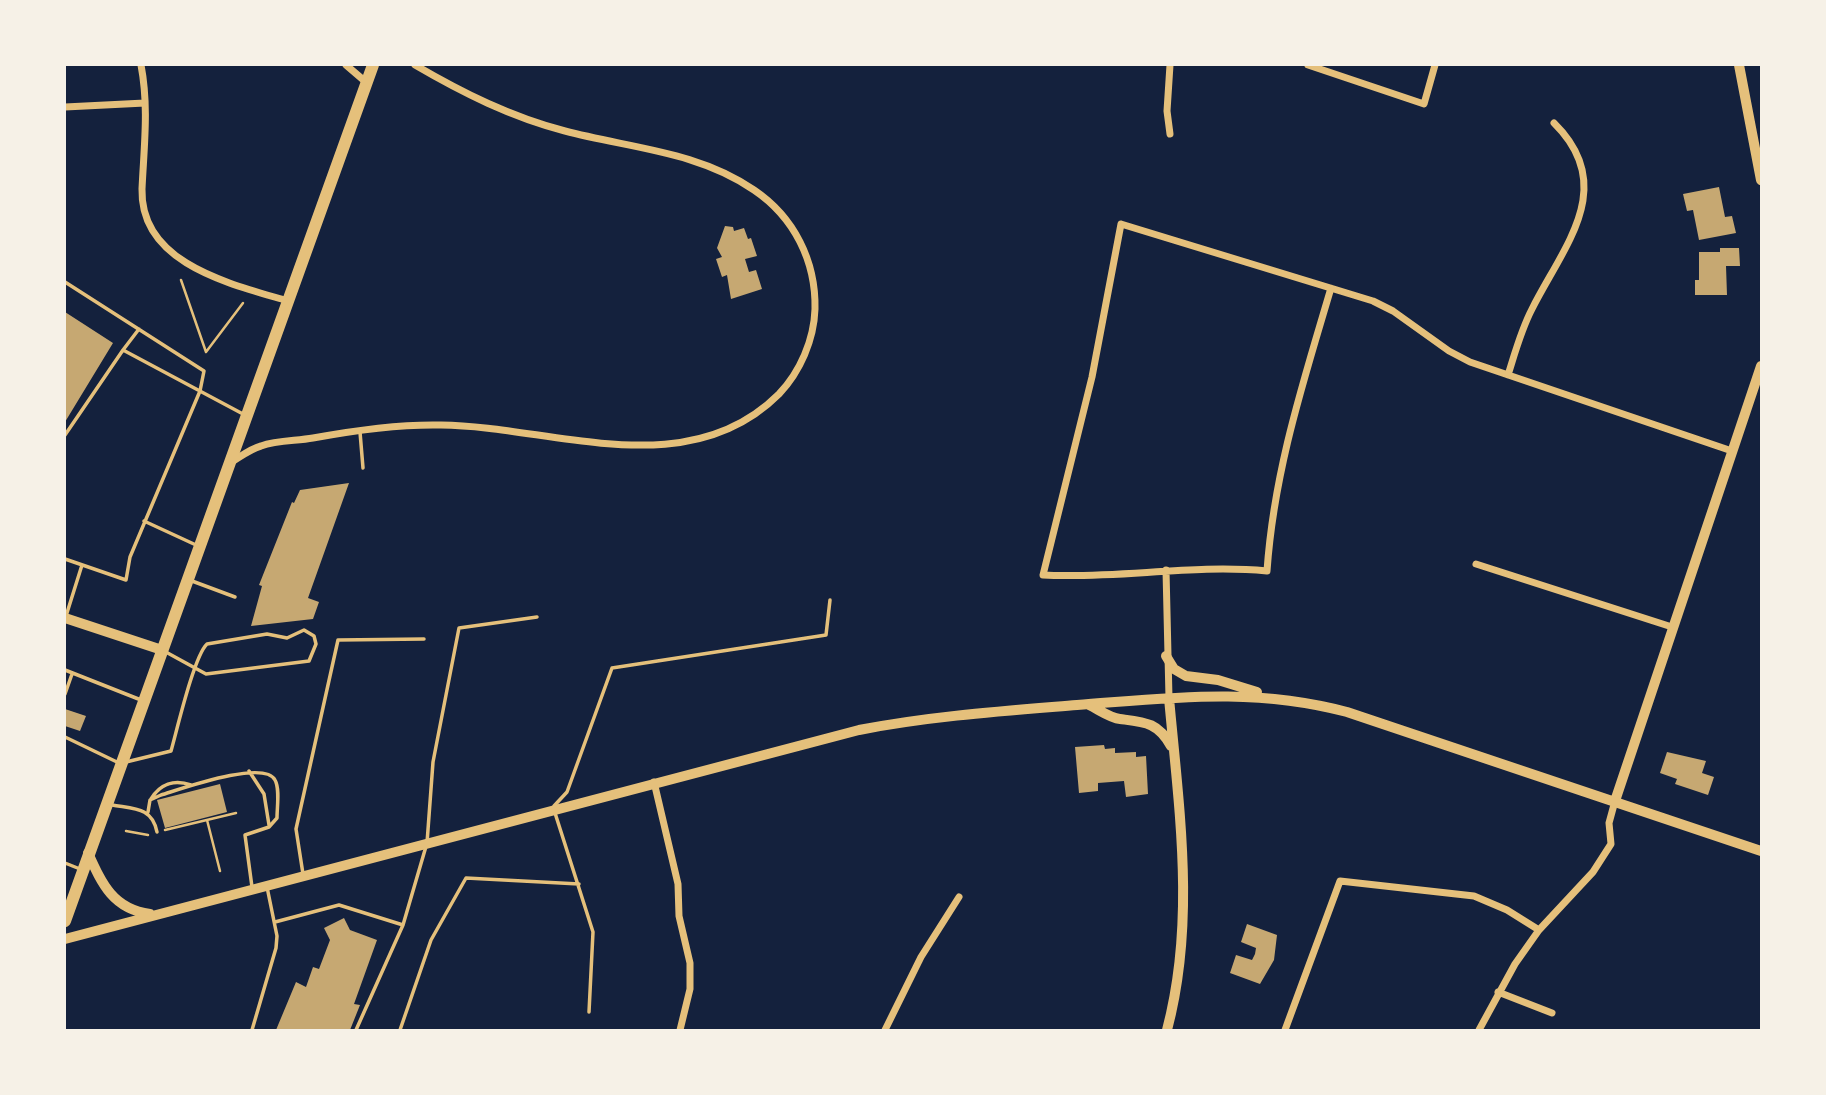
<!DOCTYPE html>
<style>
body{margin:0}
#map{position:relative;width:1826px;height:1095px;overflow:hidden;background:#14213d;font-family:Quicksand,sans-serif}
canvas{display:block}
.frame{position:absolute;inset:0;border:66px solid #f6f1e7;pointer-events:none}
</style>
<div id="map">
<canvas width="1826" height="1095"></canvas>
<div class="frame"></div>
</div>
<script>
const context = document.querySelector('canvas').getContext('2d');
context.lineJoin = 'round';
function fill(path, color) { context.fillStyle = color; context.fill(path, 'evenodd'); }
function strokePath(path, color, width, dash) { context.strokeStyle = color; context.lineWidth = width; context.lineCap = dash ? 'butt' : 'round'; context.setLineDash(dash || []); context.stroke(path); }
fill(new Path2D(`
 M 1719,187 L 1725,217 L 1732,216 L 1736,233 L 1699,240 L 1693,210 L 1687,211 L 1683,194 Z
 M 725,226 L 733,227 L 734,231 L 744,228 L 748,239 L 751,238 L 757,256 L 745,259 L 749,272 L 756,270 L 762,289 L 731,299 L 727,275 L 722,277 L 716,259 L 722,257 L 717,248 Z
 M 1720,248 L 1739,248 L 1740,266 L 1726,266 L 1727,295 L 1695,295 L 1695,280 L 1699,280 L 1699,252 L 1720,252 Z
 M 65,312 L 113,343 L 65,422 Z
 M 349,483 L 308,598 L 319,602 L 313,619 L 251,626 L 262,586 L 259,585 L 292,502 L 294,503 L 300,490 Z
 M 65,709 L 86,716 L 80,731 L 65,726 Z
 M 1104,745 L 1105,749 L 1115,748 L 1115,753 L 1136,752 L 1136,757 L 1146,756 L 1148,794 L 1126,797 L 1124,781 L 1098,783 L 1098,791 L 1079,793 L 1075,747 Z
 M 1667,752 L 1706,761 L 1702,773 L 1714,777 L 1708,795 L 1675,784 L 1677,779 L 1660,773 Z
 M 220,784 L 227,812 L 165,828 L 157,800 Z
 M 344,918 L 350,930 L 377,940 L 354,1004 L 360,1005 L 350,1030 L 276,1030 L 296,982 L 306,987 L 313,967 L 319,969 L 330,940 L 324,928 Z
 M 1247,924 L 1277,935 L 1274,960 L 1260,984 L 1230,973 L 1236,955 L 1252,960 L 1255,954 L 1256,948 L 1241,942 Z`), '#c6a872');
strokePath(new Path2D(`
 M 181,280 L 206,352 L 243,303
 M 207,820 L 220,871
 M 165,830 L 236,813
 M 126,831 L 148,835`), '#e5c07b', 2.5);
strokePath(new Path2D(`
 M 65,282 L 204,371 L 200,391 L 130,557 L 126,580 L 65,559
 M 123,350 L 139,329
 M 360,432 L 363,468
 M 65,435 L 123,350 L 243,414
 M 144,521 L 196,545
 M 192,581 L 235,597
 M 66,616 L 82,565
 M 65,670 L 141,700
 M 65,694 L 72,674
 M 65,737 L 119,763
 M 126,762 L 171,751 C 177,730 194,656 207,644 L 267,634 L 287,638 L 304,630 L 314,636 L 316,644 L 309,661 L 206,674 L 164,651
 M 249,771 L 264,794 L 269,825
 M 151,799 C 160,784 174,779 191,785
 M 112,805 C 134,809 152,807 157,832
 M 554,806 L 567,792 L 612,668 L 826,635 L 830,600
 M 148,812 L 150,800 L 161,795 C 181,789 264,759 275,780 C 280,789 277,807 277,818 L 269,827 L 245,835 L 252,887
 M 555,813 L 593,932 L 589,1012
 M 65,863 L 80,869
 M 303,874 L 296,829 L 338,640 L 424,639
 M 275,922 L 339,905 L 403,925
 M 252,1030 L 276,948 L 277,936 L 267,887
 M 356,1030 L 403,925 L 427,843 L 433,762 L 459,628 L 537,617
 M 400,1030 L 431,940 L 466,878 L 579,884`), '#e5c07b', 3.5);
strokePath(new Path2D(`
 M 141,65 C 149,107 144,146 142,189 C 140,264 231,284 288,301
 M 346,65 L 367,83
 M 1170,65 L 1167,111 L 1170,134
 M 1308,65 L 1424,104 L 1435,65
 M 65,107 L 145,103
 M 1331,288 C 1303,383 1274,471 1267,571 C 1192,564 1118,579 1043,575 L 1092,377 L 1121,224 L 1373,301 L 1393,311 L 1449,351 L 1470,362 L 1732,451
 M 1508,375 C 1515,353 1521,330 1532,309 C 1563,247 1619,187 1554,123
 M 230,463 C 240,457 250,449 261,446 C 277,440 296,441 313,438 C 356,430 398,424 441,425 C 551,426 687,486 779,394 C 800,372 814,340 815,309 C 816,261 794,217 754,190 C 698,151 629,148 565,131 C 511,117 463,93 415,65
 M 1476,564 L 1672,627
 M 1166,570 L 1169,698
 M 654,782 L 678,884 L 679,916 L 690,963 L 690,989 L 680,1030
 M 1498,992 L 1552,1013
 M 885,1030 L 921,957 L 959,897
 M 1285,1030 L 1340,881 L 1474,896 L 1507,910 L 1539,930
 M 1479,1030 L 1515,964 L 1539,930 L 1593,872 L 1611,844 L 1609,823 L 1615,801`), '#e5c07b', 7);
strokePath(new Path2D(`
 M 1739,65 L 1761,180
 M 1166,656 L 1174,669 L 1186,676 L 1218,680 L 1257,692
 M 1089,705 C 1098,709 1110,718 1120,719 C 1144,722 1158,722 1171,746
 M 1615,801 L 1761,366
 M 88,853 C 102,884 113,909 150,914
 M 65,939 L 859,730 C 931,716 1004,711 1077,705 C 1172,698 1252,687 1347,712 L 1761,851
 M 1167,1030 C 1196,921 1179,809 1169,698`), '#e5c07b', 10);
strokePath(new Path2D(`
 M 65,618 L 162,650`), '#e5c07b', 10);
strokePath(new Path2D(`
 M 65,921 L 373,65`), '#e5c07b', 12);
</script>
